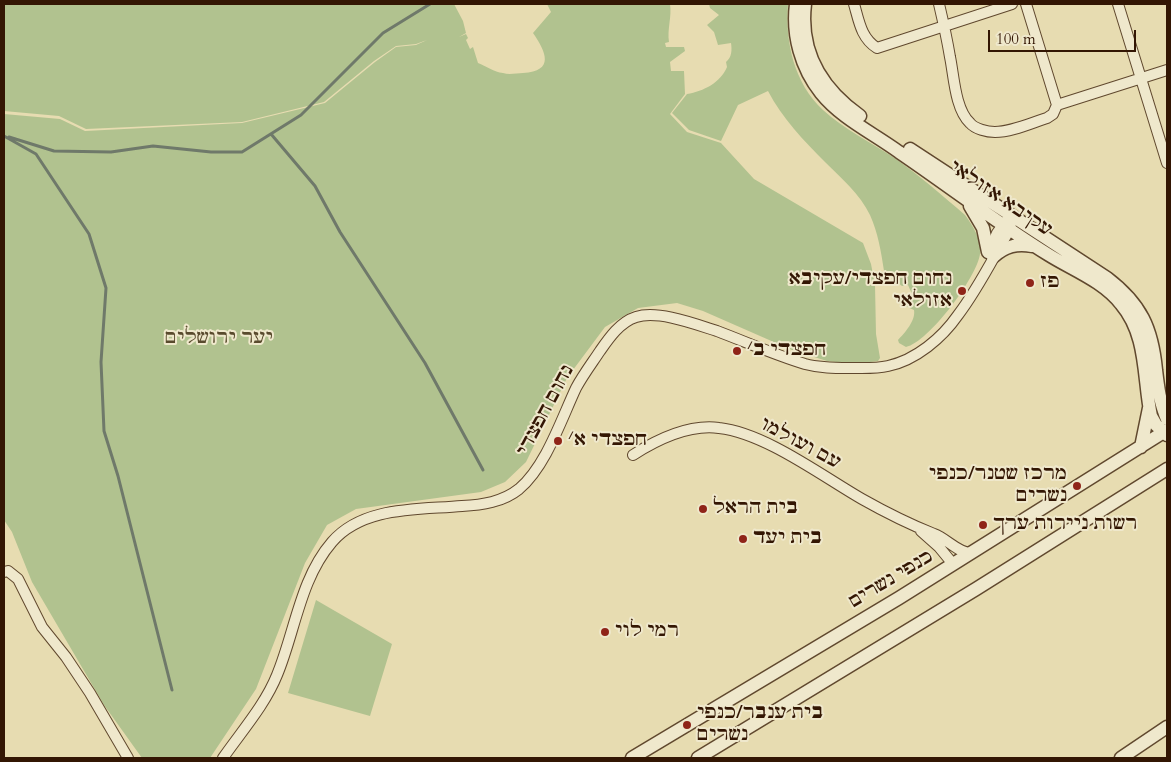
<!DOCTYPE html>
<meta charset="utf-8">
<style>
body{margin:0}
#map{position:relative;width:1171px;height:762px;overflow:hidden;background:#e7dcb1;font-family:Cardo,serif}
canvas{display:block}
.frame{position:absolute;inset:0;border:5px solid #331603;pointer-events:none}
.scale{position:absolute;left:988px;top:30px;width:148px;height:22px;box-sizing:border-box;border:2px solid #331603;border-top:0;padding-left:6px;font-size:15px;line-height:18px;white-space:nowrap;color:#331603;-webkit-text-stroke:4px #efe8cc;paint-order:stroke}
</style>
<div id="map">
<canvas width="1171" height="762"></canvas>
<div class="frame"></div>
<div class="scale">100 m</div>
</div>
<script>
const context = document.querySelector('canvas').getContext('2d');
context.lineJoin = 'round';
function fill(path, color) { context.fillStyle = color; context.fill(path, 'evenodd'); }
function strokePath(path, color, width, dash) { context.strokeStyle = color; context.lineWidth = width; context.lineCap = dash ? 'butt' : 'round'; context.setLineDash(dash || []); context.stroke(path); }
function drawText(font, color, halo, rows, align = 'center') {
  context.font = font + ' Cardo,"Frank Ruhl Libre",serif'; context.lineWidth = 4; context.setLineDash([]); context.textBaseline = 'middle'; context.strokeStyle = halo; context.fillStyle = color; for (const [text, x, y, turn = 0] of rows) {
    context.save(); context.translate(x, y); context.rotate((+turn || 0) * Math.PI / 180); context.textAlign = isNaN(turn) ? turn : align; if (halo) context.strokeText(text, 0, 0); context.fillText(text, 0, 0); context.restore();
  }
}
fill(new Path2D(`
 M 4,4 L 454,4 L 463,21 L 466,33 L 459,37 L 466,34 L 468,38 L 466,40 L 470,49 L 473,47 L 478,63 C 486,66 494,72 503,73 C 509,75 517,73 523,73 C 555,71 546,52 533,33 L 551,12 L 547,4 L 670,4 C 672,17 667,29 669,42 L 665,43 L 666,47 L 684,47 L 685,51 L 670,62 L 671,71 L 684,71 L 685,94 L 670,114 L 687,132 L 721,143 L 754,179 L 863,243 L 871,264 L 875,285 L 876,334 L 880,358 L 878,361 L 855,364 L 827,361 L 792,350 L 703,311 L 677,303 L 638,308 L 605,327 L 567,378 L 526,462 L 505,482 L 481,492 L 356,509 L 327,525 L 305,563 L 256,689 L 210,758 L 142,758 L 104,705 L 32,582 L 12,532 L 4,520 L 4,114 L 60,119 L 85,131 L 242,123 L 325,103 L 375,62 L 396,47 L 416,45 L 427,40 L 416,44 L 396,46 L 374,61 L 324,102 L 242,122 L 86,129 L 59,116 L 4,111 Z
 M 709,4 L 788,4 C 785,42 794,83 823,110 C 844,129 872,143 896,159 C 920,176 943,196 965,215 C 973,226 982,240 980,254 C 977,277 929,342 906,347 L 899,343 L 898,340 C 905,333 916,320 914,310 L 905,306 L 907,299 L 912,294 L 908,285 L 902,286 L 897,282 L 894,274 L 884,271 C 881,251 878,233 870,215 C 860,194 842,179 825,162 C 804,141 782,118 768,91 L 738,105 L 721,141 L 689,130 L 672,113 L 687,94 C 704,91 720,83 727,67 L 726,62 C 732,57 732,50 731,43 L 718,45 L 714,32 L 707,25 L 719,15 L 710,8 Z
 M 316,600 L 392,644 L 370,716 L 288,693 Z`), '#b1c28f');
strokePath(new Path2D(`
 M 271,134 L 315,186 L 340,232 L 425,363 L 483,470
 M 4,136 L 36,154 L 89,234 L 106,288 L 101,362 L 104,431 L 118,476 L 172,690
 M 9,137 L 54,151 L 111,152 L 153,146 L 211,152 L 242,152 L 301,115 L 383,33 L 430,4`), '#6f796a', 3);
const minor = new Path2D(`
 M 854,4 C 859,21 861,38 877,48 L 1012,4
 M 939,4 C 943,21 947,39 950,57 C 954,76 955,109 970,123 C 975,129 987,132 995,132 C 1012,132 1031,123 1047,118 L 1053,114 L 1057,105
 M 1026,4 L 1057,105
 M 1118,4 L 1167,163
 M 1057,105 L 1167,70
 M 988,253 L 997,233 L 1006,221
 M 633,455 C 658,439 689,424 719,428 C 765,433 822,476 862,499 C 885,512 909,524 934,534 C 946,538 958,553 971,553
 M 921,531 L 939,547 L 953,564
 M 4,572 L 8,571 L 18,579 L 42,627 L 66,657 L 90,693 L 128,758
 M 223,758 C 241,732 265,705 277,675 C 295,632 300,579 332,542 C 363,506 418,510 462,506 C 482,505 503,502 519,489 C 546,466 561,420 576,388 C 583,375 592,363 600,351 C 609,338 620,322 636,317 C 658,310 695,324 717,331 C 746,342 775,355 805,364 C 820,368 834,368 849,368 C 862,368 875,369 888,366 C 916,360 942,338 958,315 C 978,289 993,258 1010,229 L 1011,223`);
const tertiary = new Path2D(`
 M 796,4 C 792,35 801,68 821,93 C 841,118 873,133 899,152 C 949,186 997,223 1049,255 C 1073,270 1103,281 1121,304 C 1148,336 1143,377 1151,416 L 1156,425 L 1167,435
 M 805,4 C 799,53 822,89 860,116
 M 910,149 L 1107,278 C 1141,304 1152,328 1156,370 C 1158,387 1160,403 1167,419
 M 970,206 L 983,228 L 988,252
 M 993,257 C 1005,246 1017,243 1032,246
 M 1141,447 L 1149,408
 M 632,758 L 899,598 L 1167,430
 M 698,758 L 976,589 L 1167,469
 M 1121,758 L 1167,727`);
strokePath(minor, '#60482e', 12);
strokePath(tertiary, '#60482e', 15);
strokePath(minor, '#efe8cc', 10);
strokePath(tertiary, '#efe8cc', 12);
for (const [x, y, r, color] of [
 [1030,283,5,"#8f2418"],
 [962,291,5,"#8f2418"],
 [737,351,5,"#8f2418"],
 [558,441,5,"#8f2418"],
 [1077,486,5,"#8f2418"],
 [703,509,5,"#8f2418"],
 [983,525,5,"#8f2418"],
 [743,539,5,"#8f2418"],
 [605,632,5,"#8f2418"],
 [687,725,5,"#8f2418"]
]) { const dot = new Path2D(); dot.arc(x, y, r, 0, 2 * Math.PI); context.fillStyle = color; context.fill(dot); strokePath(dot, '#efe8cc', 2); }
drawText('19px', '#331603', '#efe8cc', [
 ["עקיבא אזולאי",1000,199,34],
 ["נחום חפצדי",546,411,-62],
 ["עם ועולמו",800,444,28],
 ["כנפי נשרים",891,580,-31]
]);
drawText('bold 19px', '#331603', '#efe8cc', [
 ["נחום חפצדי/עקיבא",952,280,"right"],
 ["אזולאי",952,302,"right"],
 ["פז",1040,283],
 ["חפצדי ב׳",747,351],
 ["חפצדי א׳",568,441],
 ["מרכז שטנר/כנפי",1067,475,"right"],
 ["נשרים",1067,497,"right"],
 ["בית הראל",713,509],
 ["רשות ניירות ערך",993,525],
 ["בית יעד",753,539],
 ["רמי לוי",615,632],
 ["בית ענבר/כנפי",697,714],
 ["נשרים",697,736]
], 'left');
drawText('italic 19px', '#594a2d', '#efe8cc', [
 ["יער ירושלים",219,339]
]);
</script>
